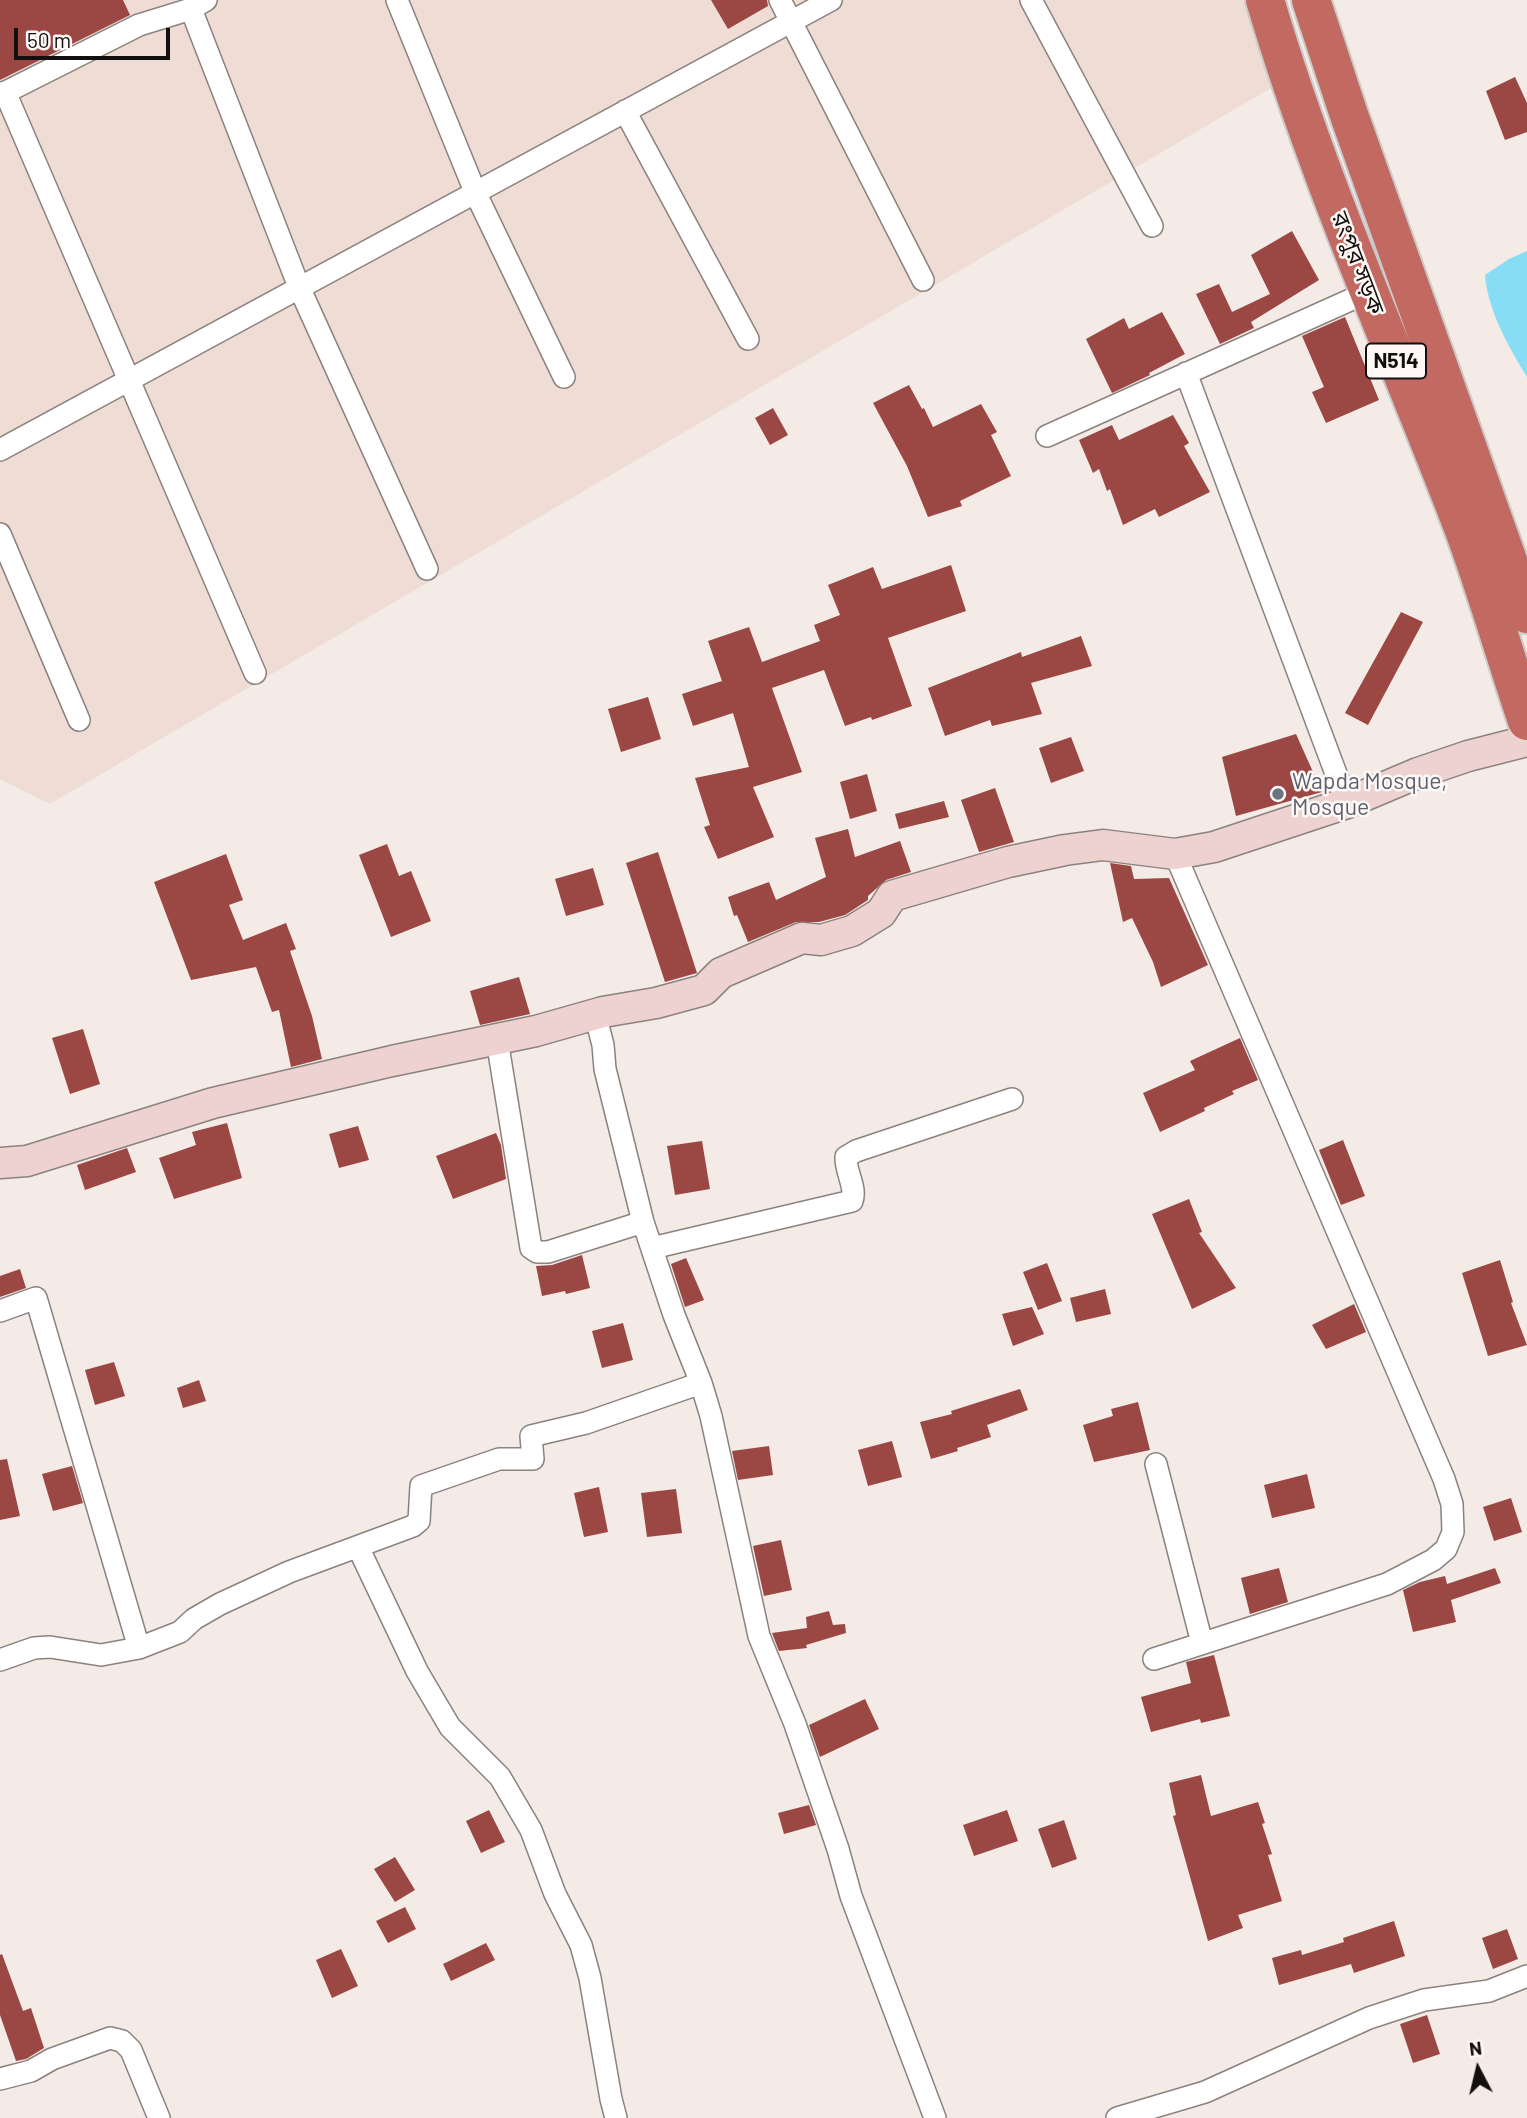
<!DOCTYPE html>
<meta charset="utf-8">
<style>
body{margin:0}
#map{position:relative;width:1527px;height:2118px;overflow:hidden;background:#f4eae6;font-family:Barlow,sans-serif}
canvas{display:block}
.north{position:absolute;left:1443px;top:2034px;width:70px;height:70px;-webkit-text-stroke:5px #fef8f6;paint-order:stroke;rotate:353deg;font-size:19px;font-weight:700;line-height:28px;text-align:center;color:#120f0e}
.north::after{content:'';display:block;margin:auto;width:24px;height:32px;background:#120f0e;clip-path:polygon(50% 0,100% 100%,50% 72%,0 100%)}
.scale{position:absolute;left:14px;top:28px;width:156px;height:32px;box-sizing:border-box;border:4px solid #120f0e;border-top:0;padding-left:9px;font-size:21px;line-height:24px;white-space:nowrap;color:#120f0e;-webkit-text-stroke:5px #fef8f6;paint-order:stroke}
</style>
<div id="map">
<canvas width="1527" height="2118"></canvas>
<div class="north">N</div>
<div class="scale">50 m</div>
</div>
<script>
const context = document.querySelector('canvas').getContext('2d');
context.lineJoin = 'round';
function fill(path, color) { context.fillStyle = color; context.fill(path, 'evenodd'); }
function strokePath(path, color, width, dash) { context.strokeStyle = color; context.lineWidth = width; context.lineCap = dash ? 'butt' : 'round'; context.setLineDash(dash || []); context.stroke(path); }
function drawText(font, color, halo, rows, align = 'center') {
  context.font = font + ' Barlow,"Noto Sans Bengali",sans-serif'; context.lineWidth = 5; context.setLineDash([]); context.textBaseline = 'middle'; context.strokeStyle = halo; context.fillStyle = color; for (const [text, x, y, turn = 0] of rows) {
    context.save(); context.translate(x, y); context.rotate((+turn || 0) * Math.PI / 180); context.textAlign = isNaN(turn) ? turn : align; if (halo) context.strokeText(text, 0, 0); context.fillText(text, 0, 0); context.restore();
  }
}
fill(new Path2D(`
 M 0,0 L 1261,0 L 1288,78 L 50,804 L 0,779 Z`), '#eedcd5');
fill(new Path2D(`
 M 1527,251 L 1527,377 C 1508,346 1488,311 1485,275 L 1509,259 Z`), '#87ddf6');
fill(new Path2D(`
 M 0,0 L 123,0 L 130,15 L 0,80 Z
 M 711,0 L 767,0 L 768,6 L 728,29 Z
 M 1515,77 L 1527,103 L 1527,132 L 1505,140 L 1486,91 Z
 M 1292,231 L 1319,280 L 1251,322 L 1254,328 L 1220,344 L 1196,294 L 1219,284 L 1232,312 L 1270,294 L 1251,255 Z
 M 1162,312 L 1185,354 L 1149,373 L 1150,375 L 1112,393 L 1086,339 L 1124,318 L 1129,329 Z
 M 1345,317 L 1379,400 L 1326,423 L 1312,392 L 1324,387 L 1302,336 Z
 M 909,385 L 922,409 L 924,408 L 933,427 L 981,404 L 997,432 L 991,435 L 1011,476 L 960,501 L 962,506 L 928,517 L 907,466 L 873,403 Z
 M 773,408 L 788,435 L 770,445 L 755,418 Z
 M 1173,415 L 1189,443 L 1184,446 L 1210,492 L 1159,517 L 1155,509 L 1123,525 L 1110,489 L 1107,491 L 1099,469 L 1093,473 L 1079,440 L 1112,425 L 1119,440 Z
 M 951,565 L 966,611 L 888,638 L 912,706 L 872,720 L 871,717 L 845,726 L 824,670 L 772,688 L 802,772 L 753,787 L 774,837 L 718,859 L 704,827 L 710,825 L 695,778 L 749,767 L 733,713 L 693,726 L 682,694 L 722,681 L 708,641 L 749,627 L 762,662 L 820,641 L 814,625 L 840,615 L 828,585 L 873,567 L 882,589 Z
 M 1401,612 L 1423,622 L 1368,725 L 1345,713 Z
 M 1081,636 L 1092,666 L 1031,683 L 1042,714 L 992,726 L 990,720 L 945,736 L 928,688 L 1021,652 L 1022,657 Z
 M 648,697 L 661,739 L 621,752 L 608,709 Z
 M 1296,734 L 1322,792 L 1236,816 L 1222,757 Z
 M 1071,737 L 1084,771 L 1051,783 L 1039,748 Z
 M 867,774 L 877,811 L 850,819 L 840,782 Z
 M 995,788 L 1014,842 L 979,852 L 961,800 Z
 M 944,801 L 949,817 L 899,829 L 895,814 Z
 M 848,829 L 855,857 L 900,841 L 911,872 L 886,880 L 868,896 L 868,900 L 845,915 L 819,922 L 796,922 L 748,942 L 737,915 L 734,916 L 728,897 L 769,882 L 776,900 L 826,877 L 815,838 Z
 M 387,844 L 399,876 L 411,871 L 431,921 L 391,937 L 359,855 Z
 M 658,852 L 697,973 L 665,982 L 626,863 Z
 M 226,854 L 243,900 L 229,905 L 243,940 L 286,923 L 296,949 L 290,951 L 312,1016 L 322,1059 L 291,1067 L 279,1010 L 272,1012 L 256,967 L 191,980 L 154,882 Z
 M 1110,863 L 1131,866 L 1134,879 L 1169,878 L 1208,965 L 1161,987 L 1153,962 L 1132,918 L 1123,922 Z
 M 593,868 L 604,905 L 566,916 L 555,879 Z
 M 519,977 L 530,1014 L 480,1025 L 470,991 Z
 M 83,1029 L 100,1084 L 70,1094 L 52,1038 Z
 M 1240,1038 L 1258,1080 L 1232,1091 L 1234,1094 L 1204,1108 L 1205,1111 L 1160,1132 L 1143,1093 L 1195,1070 L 1190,1061 Z
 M 227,1123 L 242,1178 L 174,1199 L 159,1158 L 196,1145 L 192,1132 Z
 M 358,1126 L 369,1160 L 339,1168 L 329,1134 Z
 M 496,1133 L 501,1145 L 506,1179 L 453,1199 L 436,1156 Z
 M 1343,1140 L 1365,1196 L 1341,1205 L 1319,1150 Z
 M 702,1141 L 710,1189 L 675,1195 L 667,1146 Z
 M 127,1148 L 136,1172 L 85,1190 L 77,1165 Z
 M 1189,1199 L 1202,1232 L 1199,1233 L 1236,1288 L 1192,1309 L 1152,1214 Z
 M 582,1255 L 590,1288 L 566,1294 L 565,1291 L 542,1296 L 536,1266 L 552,1265 Z
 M 686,1258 L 704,1300 L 685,1307 L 671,1264 Z
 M 1500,1260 L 1513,1302 L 1511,1303 L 1527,1345 L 1488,1356 L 1462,1273 Z
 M 1047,1263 L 1062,1301 L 1038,1310 L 1023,1272 Z
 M 20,1269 L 26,1288 L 0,1297 L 0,1276 Z
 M 1105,1289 L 1111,1314 L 1076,1322 L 1070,1298 Z
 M 1354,1304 L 1366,1332 L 1326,1349 L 1312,1325 Z
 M 1032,1307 L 1044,1334 L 1013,1346 L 1002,1314 Z
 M 623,1323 L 633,1360 L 602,1368 L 592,1331 Z
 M 114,1362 L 125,1396 L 95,1405 L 85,1370 Z
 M 199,1380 L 206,1401 L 183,1408 L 177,1388 Z
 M 1020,1389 L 1028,1410 L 987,1425 L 991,1437 L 957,1448 L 958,1451 L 931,1459 L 920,1422 L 952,1414 L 951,1411 Z
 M 1138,1402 L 1150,1450 L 1094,1462 L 1083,1425 L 1113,1416 L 1111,1409 Z
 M 892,1441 L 902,1477 L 868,1486 L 858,1450 Z
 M 769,1446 L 773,1475 L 738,1480 L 732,1451 Z
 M 7,1459 L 20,1516 L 0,1520 L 0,1460 Z
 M 72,1466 L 83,1503 L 53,1511 L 42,1474 Z
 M 1307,1474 L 1315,1508 L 1272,1518 L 1264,1485 Z
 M 599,1487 L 608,1532 L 584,1537 L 574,1493 Z
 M 676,1489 L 682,1533 L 647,1537 L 641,1493 Z
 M 1511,1498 L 1522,1532 L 1494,1541 L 1483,1507 Z
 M 781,1540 L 792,1590 L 764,1596 L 753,1546 Z
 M 1279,1568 L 1288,1602 L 1250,1614 L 1241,1578 Z
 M 1495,1568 L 1501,1583 L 1451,1600 L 1456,1622 L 1413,1632 L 1403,1590 L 1420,1582 L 1445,1576 L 1447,1584 Z
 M 829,1611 L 833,1625 L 845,1624 L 846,1633 L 806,1645 L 807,1648 L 779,1651 L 772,1633 L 807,1628 L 806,1617 Z
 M 1214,1655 L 1230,1716 L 1201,1723 L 1200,1719 L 1151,1732 L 1141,1697 L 1191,1683 L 1186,1662 Z
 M 865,1699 L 879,1729 L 820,1757 L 809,1725 Z
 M 1201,1775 L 1211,1816 L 1258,1802 L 1265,1823 L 1262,1824 L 1272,1854 L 1268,1855 L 1282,1901 L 1238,1915 L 1243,1928 L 1208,1941 L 1173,1816 L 1176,1815 L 1169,1783 Z
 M 809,1805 L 816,1825 L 784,1834 L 778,1813 Z
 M 489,1810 L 505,1842 L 481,1853 L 466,1821 Z
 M 1007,1810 L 1018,1841 L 974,1856 L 963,1825 Z
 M 1064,1820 L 1077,1859 L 1052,1868 L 1038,1829 Z
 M 395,1857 L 415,1890 L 395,1902 L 374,1869 Z
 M 405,1907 L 416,1929 L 388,1943 L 376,1921 Z
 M 1394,1921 L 1405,1956 L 1354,1973 L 1351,1964 L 1279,1985 L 1272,1958 L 1301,1950 L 1302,1955 L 1344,1942 L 1343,1938 Z
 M 1507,1929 L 1518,1959 L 1493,1969 L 1482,1938 Z
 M 486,1943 L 495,1960 L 451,1981 L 443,1964 Z
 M 341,1949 L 358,1986 L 332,1998 L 316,1960 Z
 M 2,1954 L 23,2011 L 31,2008 L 44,2048 L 26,2059 L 16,2061 L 0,2015 L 0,1955 Z
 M 1427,2015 L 1440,2054 L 1413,2063 L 1400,2024 Z`), '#9b4744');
const street = new Path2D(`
 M 397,0 L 476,194 L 564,377
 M 780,0 L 923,280
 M 1031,0 L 1152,226
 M 191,9 L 299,287 L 427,569
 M 5,92 L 255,673
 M 0,95 L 139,25 L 191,9 L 206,0
 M 625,111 L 748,339
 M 1186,373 L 1347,803
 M 1047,436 L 1368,292
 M 0,450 L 831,0
 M 0,534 L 79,720
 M 497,1040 L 531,1248 L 537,1252 L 548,1252 L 643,1222
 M 652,1248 L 852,1201 C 857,1188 845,1171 846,1157 L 856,1151 L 1012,1099
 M 0,1311 L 36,1298 L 139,1648
 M 701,1383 L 711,1416 L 759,1636 L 795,1724 L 838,1849 L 851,1896 L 935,2118
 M 1156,1464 L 1202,1643
 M 358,1547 L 417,1671 L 450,1727 L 500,1777 L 531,1830 L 555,1894 L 581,1945 L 590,1978 L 611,2099 L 616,2118
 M 1154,1659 L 1387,1584 L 1433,1560 L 1446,1549 L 1453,1532 L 1452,1504 L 1444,1479 L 1175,854
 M 0,1660 L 34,1648 L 50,1647 L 101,1655 L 139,1648 L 180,1632 L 194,1619 L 220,1604 L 289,1572 L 413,1526 L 419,1521 L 421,1486 L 499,1459 L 533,1459 L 531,1436 L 586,1423 L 701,1383 L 674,1315 L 643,1222 L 605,1069 L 603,1045 L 595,1014
 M 0,2079 L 31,2071 L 52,2059 L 110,2038 L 122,2041 L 131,2050 L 159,2118
 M 1117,2118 L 1205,2092 L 1369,2018 L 1424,2000 L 1489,1991 L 1527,1976`);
const secondary = new Path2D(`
 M 0,1163 L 27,1161 L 213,1103 L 392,1061 L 536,1031 L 603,1012 L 656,1003 L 704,990 L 721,973 L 802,938 L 821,940 L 852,931 L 881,913 L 892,896 L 1008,862 L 1065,850 L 1103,845 L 1175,854 L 1214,847 L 1347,803 L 1418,773 L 1468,756 L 1527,741`);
const highway = new Path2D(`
 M 1265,0 C 1318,180 1395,350 1462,525 C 1486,589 1505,656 1527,721
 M 1311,0 L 1349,115 L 1527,614`);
strokePath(street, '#8b827f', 24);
strokePath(secondary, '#8b827f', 33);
strokePath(highway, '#cbcaca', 42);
strokePath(street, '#fff', 21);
strokePath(secondary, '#edd2d0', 30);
strokePath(highway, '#c26961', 38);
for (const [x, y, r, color] of [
 [1278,794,7,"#6b7280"]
]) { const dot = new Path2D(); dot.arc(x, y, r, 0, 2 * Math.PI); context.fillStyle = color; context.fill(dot); strokePath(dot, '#fef8f6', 2.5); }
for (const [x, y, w] of [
 [1396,361,60]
]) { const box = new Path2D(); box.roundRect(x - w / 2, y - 17.5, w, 35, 5); context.fillStyle = '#fef8f6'; context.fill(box); strokePath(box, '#120f0e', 2); }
drawText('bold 21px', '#120f0e', null, [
 ["N514",1396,361]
]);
drawText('23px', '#120f0e', '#fef8f6', [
 ["রংপুর সড়ক",1358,263,69]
]);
drawText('23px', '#5b616d', '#fef8f6', [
 ["Wapda Mosque,",1292,781],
 ["Mosque",1292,807]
], 'left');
</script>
